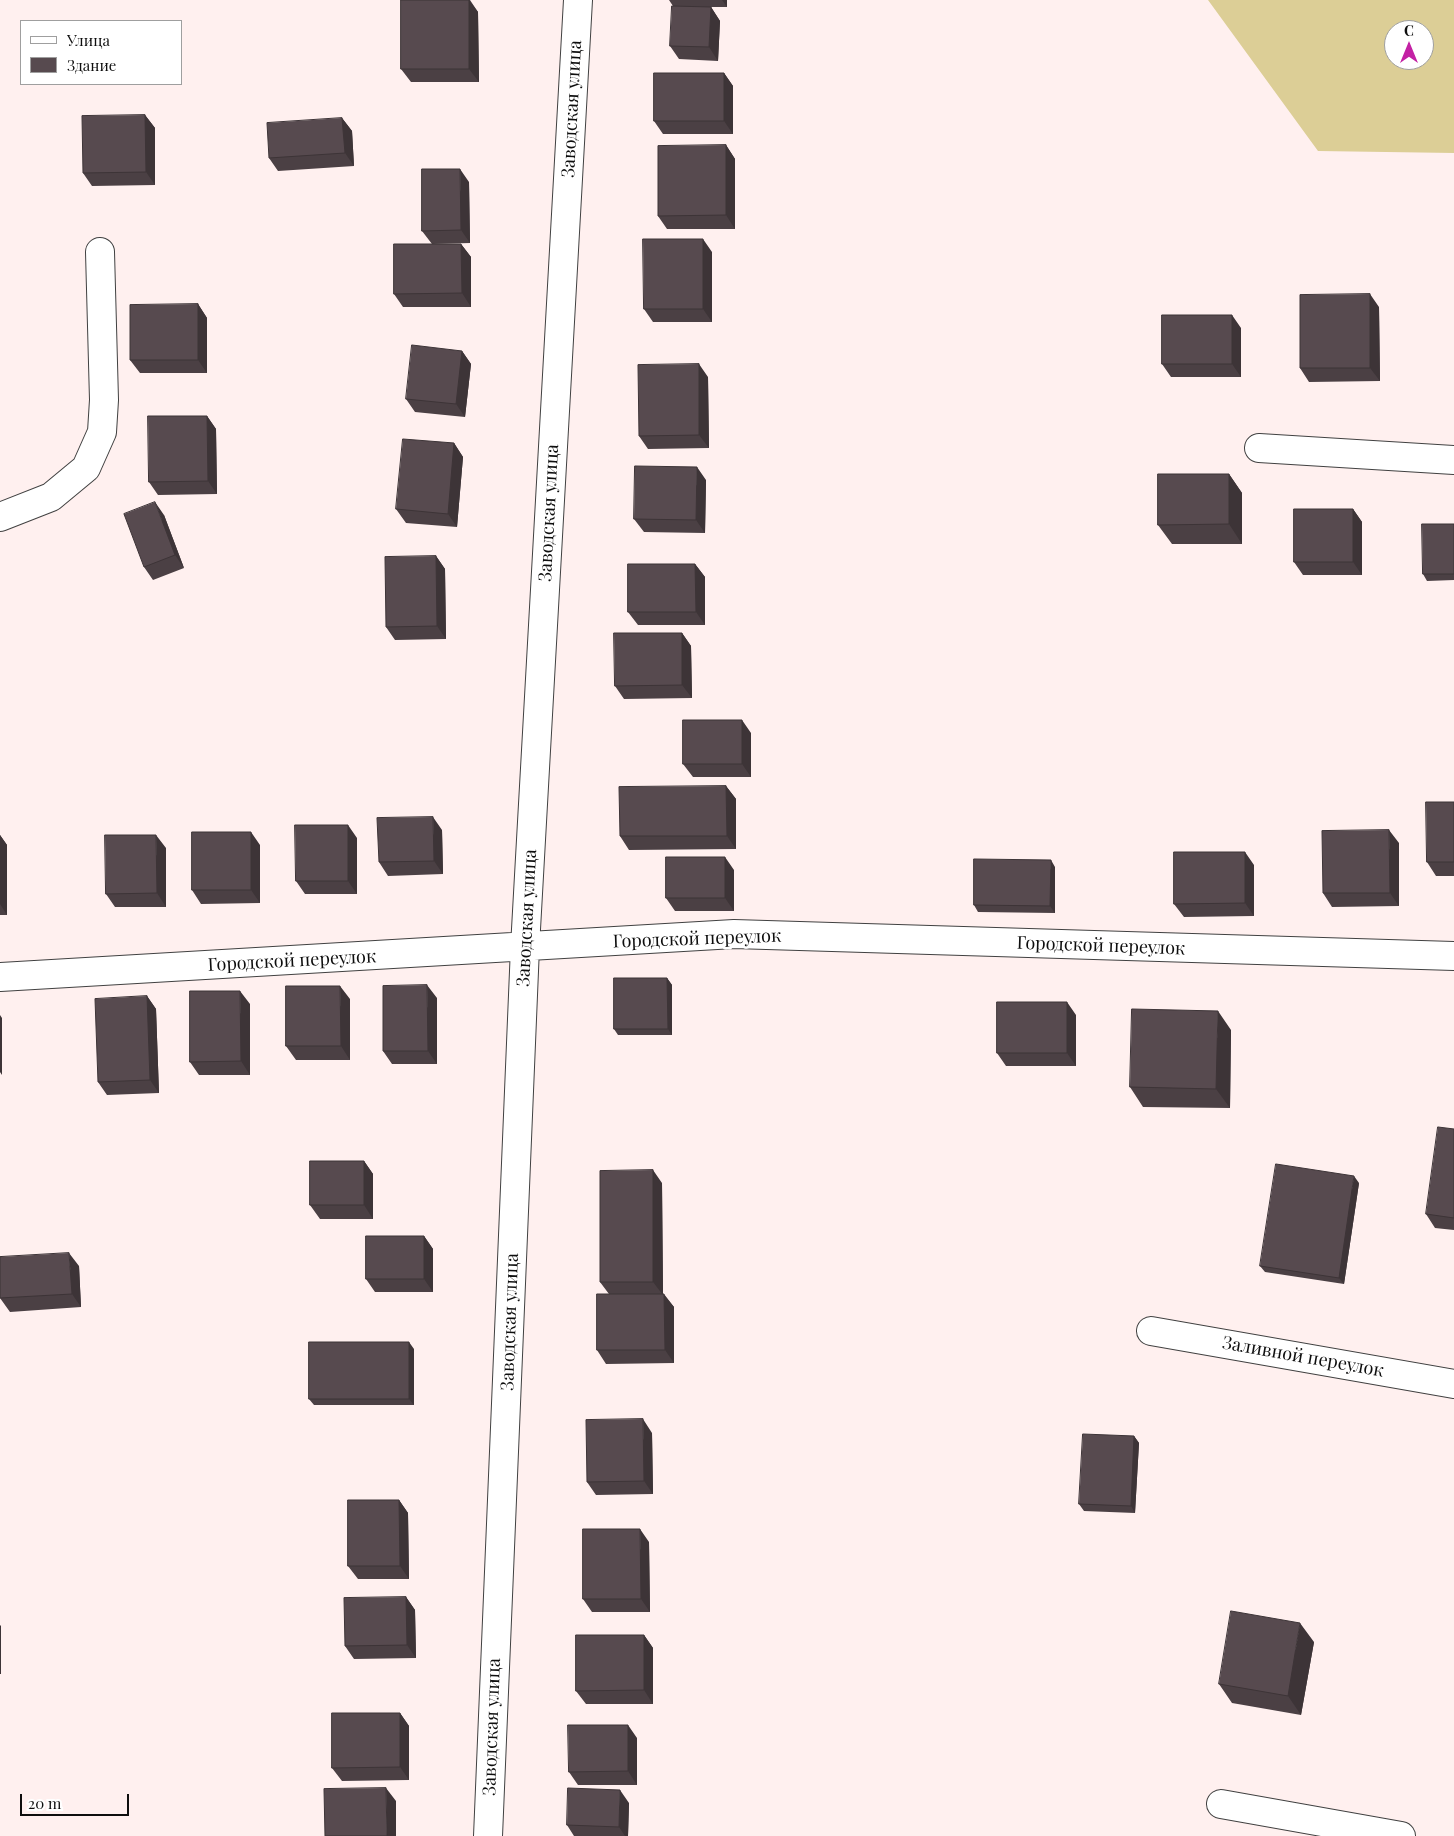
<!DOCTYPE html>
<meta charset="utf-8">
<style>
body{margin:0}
#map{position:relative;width:1454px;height:1836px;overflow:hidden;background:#fff0ef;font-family:"Playfair Display",serif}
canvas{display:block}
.legend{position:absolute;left:20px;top:20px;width:162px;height:65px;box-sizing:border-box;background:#fff;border:1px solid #9f9f9f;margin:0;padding:6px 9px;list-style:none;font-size:15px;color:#0e0e0e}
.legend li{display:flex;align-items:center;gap:10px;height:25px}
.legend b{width:25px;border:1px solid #9f9f9f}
.north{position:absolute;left:1384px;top:20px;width:50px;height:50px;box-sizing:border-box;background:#fff;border:1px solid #9f9f9f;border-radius:50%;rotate:0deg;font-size:14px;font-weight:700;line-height:20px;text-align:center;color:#0e0e0e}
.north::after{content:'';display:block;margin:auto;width:18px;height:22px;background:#c321a4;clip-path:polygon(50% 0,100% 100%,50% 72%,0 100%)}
.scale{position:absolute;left:20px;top:1794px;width:109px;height:22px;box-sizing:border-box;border:2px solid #0e0e0e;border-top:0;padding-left:6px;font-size:15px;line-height:18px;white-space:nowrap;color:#0e0e0e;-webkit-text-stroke:4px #fff;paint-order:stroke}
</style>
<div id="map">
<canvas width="1454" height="1836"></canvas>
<ul class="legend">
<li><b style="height:6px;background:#fff"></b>Улица</li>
<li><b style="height:14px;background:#574a4f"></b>Здание</li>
</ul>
<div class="north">С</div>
<div class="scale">20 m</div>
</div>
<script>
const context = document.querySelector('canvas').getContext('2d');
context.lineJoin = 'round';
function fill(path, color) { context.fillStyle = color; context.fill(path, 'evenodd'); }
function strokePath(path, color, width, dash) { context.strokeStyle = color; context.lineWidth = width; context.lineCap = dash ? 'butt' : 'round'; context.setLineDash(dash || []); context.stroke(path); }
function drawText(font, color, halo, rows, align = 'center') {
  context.font = font + ' "Playfair Display",serif'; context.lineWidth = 5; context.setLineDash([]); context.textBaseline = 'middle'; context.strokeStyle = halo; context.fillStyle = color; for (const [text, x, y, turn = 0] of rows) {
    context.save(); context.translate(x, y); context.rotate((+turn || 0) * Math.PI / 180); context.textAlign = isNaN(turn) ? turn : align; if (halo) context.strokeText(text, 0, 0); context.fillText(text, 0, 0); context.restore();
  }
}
fill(new Path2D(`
 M 1208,0 L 1454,0 L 1454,153 L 1318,151 ZM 1394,30 L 1424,30 L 1424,60 L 1394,60 Z`), '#dcce96');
const minor = new Path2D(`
 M 1259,448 L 1454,460
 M 0,517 L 51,497 L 86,468 L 102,432 L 104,400 L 100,252
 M 0,977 L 734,934 L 1454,956
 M 1151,1331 L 1454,1384
 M 1221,1804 L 1401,1836
 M 488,1836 L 525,947 L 578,0`);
strokePath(minor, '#414141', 30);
strokePath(minor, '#fff', 28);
fill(new Path2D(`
 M 401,0 L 470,0 L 478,12 L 479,82 L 411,82 L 401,69 Z
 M 669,0 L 727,0 L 727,7 L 702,7 L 711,7 L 720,21 L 718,61 L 679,59 L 670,46 L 673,6 Z
 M 724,73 L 733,86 L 733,134 L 663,134 L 654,121 Z
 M 145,115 L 155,128 L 155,185 L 92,186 L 83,173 Z
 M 342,118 L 352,131 L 354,166 L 278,171 L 269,158 Z
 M 726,145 L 735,159 L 735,229 L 667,229 L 658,216 Z
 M 469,182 L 470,243 L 432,244 L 422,231 Z
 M 461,244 L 471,257 L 471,307 L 403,307 L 394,294 Z
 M 712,252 L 712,322 L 653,322 L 644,309 Z
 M 198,304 L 207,318 L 207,373 L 140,373 L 130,360 Z
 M 1379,307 L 1380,381 L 1309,382 L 1300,368 Z
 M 1241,328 L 1241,377 L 1171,377 L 1162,364 Z
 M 462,351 L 471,364 L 465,417 L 415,412 L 406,399 Z
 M 708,377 L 709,448 L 648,449 L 639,436 Z
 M 207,416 L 216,429 L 217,494 L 158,495 L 149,482 Z
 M 454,443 L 463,457 L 457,527 L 406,523 L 396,509 Z
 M 1229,474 L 1242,493 L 1242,544 L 1172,544 L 1158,525 Z
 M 706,480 L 705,533 L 644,532 L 634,519 Z
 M 1353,509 L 1362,522 L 1362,575 L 1303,575 L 1294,562 Z
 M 164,515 L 184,568 L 153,580 L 144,567 Z
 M 1454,524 L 1454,580 L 1427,581 L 1423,574 Z
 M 436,556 L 445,569 L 446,639 L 395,640 L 386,627 Z
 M 695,564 L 705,577 L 705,625 L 638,625 L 628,612 Z
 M 682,633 L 691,646 L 692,698 L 624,699 L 615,686 Z
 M 751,733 L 751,777 L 693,777 L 683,764 Z
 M 726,786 L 736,799 L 736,849 L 629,850 L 620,836 Z
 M 1454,802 L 1454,876 L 1436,876 L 1427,862 Z
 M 442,830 L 443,874 L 388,876 L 379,862 Z
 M 0,835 L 7,845 L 7,915 L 0,915 Z
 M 357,838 L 357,894 L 305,894 L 296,881 Z
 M 1399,843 L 1399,906 L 1332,907 L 1323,893 Z
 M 260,845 L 260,903 L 201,904 L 192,890 Z
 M 166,848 L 166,907 L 115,907 L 106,894 Z
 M 1254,865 L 1254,916 L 1184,917 L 1174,904 Z
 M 1055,867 L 1055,913 L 978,912 L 974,905 Z
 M 734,870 L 734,911 L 675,911 L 666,898 Z
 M 667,978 L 672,985 L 672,1035 L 618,1035 L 614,1029 Z
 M 147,996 L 156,1009 L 159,1093 L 107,1095 L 98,1082 Z
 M 437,998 L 437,1064 L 392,1064 L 383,1051 Z
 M 350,999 L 350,1060 L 296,1060 L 286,1046 Z
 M 250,1004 L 250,1075 L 199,1075 L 190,1062 Z
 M 1076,1015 L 1076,1066 L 1006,1066 L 997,1053 Z
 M 1231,1030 L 1230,1108 L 1143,1107 L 1130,1087 Z
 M 1454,1129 L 1454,1230 L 1435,1228 L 1426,1214 Z
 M 364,1161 L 373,1174 L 373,1219 L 320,1219 L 310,1205 Z
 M 662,1183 L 663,1294 L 674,1307 L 674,1363 L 606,1364 L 597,1350 L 609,1294 L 600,1282 Z
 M 1359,1183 L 1344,1284 L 1265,1272 L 1260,1266 Z
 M 424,1236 L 433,1249 L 433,1292 L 375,1292 L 366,1279 Z
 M 79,1266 L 81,1307 L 10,1312 L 0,1298 Z
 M 414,1349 L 414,1405 L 314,1405 L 309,1399 Z
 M 652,1433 L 653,1494 L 596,1495 L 587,1482 Z
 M 1134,1436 L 1139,1443 L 1135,1513 L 1084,1511 L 1079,1504 Z
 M 399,1500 L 408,1513 L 409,1579 L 358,1579 L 348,1566 Z
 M 649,1542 L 650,1612 L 592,1612 L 583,1599 Z
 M 406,1597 L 415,1610 L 416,1658 L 354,1659 L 345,1646 Z
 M 644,1635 L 653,1648 L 653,1704 L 586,1704 L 576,1691 Z
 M 1314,1642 L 1301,1715 L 1232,1703 L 1219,1684 Z
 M 400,1713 L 409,1726 L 409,1780 L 342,1781 L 332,1768 Z
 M 637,1738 L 637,1785 L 578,1785 L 569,1772 Z
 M 629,1803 L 628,1836 L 574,1836 L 567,1825 Z`), '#4b4044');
fill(new Path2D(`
 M 469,0 L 478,12 L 479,82 L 469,69 Z
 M 722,0 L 727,0 L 727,7 Z
 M 711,7 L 720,21 L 718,61 L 709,47 Z
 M 724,73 L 733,86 L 733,134 L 724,121 Z
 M 145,115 L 155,128 L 155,185 L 146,172 Z
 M 342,118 L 352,131 L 354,166 L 345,153 Z
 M 726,145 L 735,159 L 735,229 L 726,215 Z
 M 460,169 L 469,182 L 470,243 L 461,230 Z
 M 703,239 L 712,252 L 712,322 L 703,309 Z
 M 461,244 L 471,257 L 471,307 L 462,293 Z
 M 1370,294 L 1379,307 L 1380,381 L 1370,368 Z
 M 198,304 L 207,318 L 207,373 L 198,360 Z
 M 1232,315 L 1241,328 L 1241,377 L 1232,364 Z
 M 462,351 L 471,364 L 465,417 L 456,404 Z
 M 699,364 L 708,377 L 709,448 L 699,435 Z
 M 207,416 L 216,429 L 217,494 L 208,481 Z
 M 454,443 L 463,457 L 457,527 L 448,514 Z
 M 697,467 L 706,480 L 705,533 L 696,520 Z
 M 1229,474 L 1242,493 L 1242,544 L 1229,524 Z
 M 155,502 L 164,515 L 184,568 L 175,555 Z
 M 1353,509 L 1362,522 L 1362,575 L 1353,562 Z
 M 436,556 L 445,569 L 446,639 L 437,626 Z
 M 695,564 L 705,577 L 705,625 L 696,612 Z
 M 682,633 L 691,646 L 692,698 L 682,685 Z
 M 742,720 L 751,733 L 751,777 L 742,764 Z
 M 726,786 L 736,799 L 736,849 L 727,836 Z
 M 433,817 L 442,830 L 443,874 L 434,861 Z
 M 348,825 L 357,838 L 357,894 L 348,881 Z
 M 1389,830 L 1399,843 L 1399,906 L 1390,893 Z
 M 251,832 L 260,845 L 260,903 L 251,890 Z
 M 0,835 L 7,845 L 7,915 L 0,904 Z
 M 156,835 L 166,848 L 166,907 L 157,893 Z
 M 1245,852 L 1254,865 L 1254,916 L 1245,903 Z
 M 725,857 L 734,870 L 734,911 L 725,898 Z
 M 1051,860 L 1055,867 L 1055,913 L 1050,906 Z
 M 667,978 L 672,985 L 672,1035 L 668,1029 Z
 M 427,985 L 437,998 L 437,1064 L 428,1051 Z
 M 340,986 L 350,999 L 350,1060 L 341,1046 Z
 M 240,991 L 250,1004 L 250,1075 L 241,1061 Z
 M 147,996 L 156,1009 L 159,1093 L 150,1080 Z
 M 1067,1002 L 1076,1015 L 1076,1066 L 1067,1053 Z
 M 1218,1011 L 1231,1030 L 1230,1108 L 1216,1089 Z
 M 0,1015 L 2,1018 L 2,1075 L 0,1072 Z
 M 364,1161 L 373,1174 L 373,1219 L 364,1205 Z
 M 653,1170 L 662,1183 L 663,1295 L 653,1282 Z
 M 1354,1176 L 1359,1183 L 1344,1284 L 1339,1278 Z
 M 424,1236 L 433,1249 L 433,1292 L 424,1279 Z
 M 69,1253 L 79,1266 L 81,1307 L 72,1294 Z
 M 664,1294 L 674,1307 L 674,1363 L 665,1350 Z
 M 409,1342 L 414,1349 L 414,1405 L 409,1399 Z
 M 643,1419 L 652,1433 L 653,1494 L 644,1481 Z
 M 1134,1436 L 1139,1443 L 1135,1513 L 1131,1506 Z
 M 399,1500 L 408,1513 L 409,1579 L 400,1566 Z
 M 640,1529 L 649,1542 L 650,1612 L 641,1599 Z
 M 406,1597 L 415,1610 L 416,1658 L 407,1645 Z
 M 1300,1623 L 1314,1642 L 1301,1715 L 1288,1696 Z
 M 0,1625 L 1,1626 L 1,1674 L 0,1674 Z
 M 644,1635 L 653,1648 L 653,1704 L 644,1690 Z
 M 400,1713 L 409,1726 L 409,1780 L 400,1767 Z
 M 628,1725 L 637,1738 L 637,1785 L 628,1771 Z
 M 386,1788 L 396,1801 L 396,1836 L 387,1836 Z
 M 620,1790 L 629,1803 L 628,1836 L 625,1836 L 619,1827 Z`), '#3d3437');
const building = new Path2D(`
 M 401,0 L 469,0 L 469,69 L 401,69 Z
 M 672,6 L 711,7 L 709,47 L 670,46 Z
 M 654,73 L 724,73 L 724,121 L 654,121 Z
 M 145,115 L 146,172 L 83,173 L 82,116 Z
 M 342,118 L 345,153 L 269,158 L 267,123 Z
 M 726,145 L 726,215 L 658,216 L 658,146 Z
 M 422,169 L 460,169 L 461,230 L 422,231 Z
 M 643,239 L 703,239 L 703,309 L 644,309 Z
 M 394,244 L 461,244 L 462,293 L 394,294 Z
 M 1370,294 L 1370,368 L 1300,368 L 1300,295 Z
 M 198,304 L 198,360 L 130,360 L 130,305 Z
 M 1162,315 L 1232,315 L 1232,364 L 1162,364 Z
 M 412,345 L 462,351 L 456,404 L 406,399 Z
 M 699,364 L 699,435 L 639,436 L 638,365 Z
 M 148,416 L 207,416 L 208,481 L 149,482 Z
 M 403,439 L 454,443 L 448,514 L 396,509 Z
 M 635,466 L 697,467 L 696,520 L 634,519 Z
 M 1158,474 L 1229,474 L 1229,524 L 1158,525 Z
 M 155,502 L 175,555 L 144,567 L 124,514 Z
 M 1294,509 L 1353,509 L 1353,562 L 1294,562 Z
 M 1422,524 L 1454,524 L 1454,574 L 1423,574 Z
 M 436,556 L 437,626 L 386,627 L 385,557 Z
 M 628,564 L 695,564 L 696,612 L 628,612 Z
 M 614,633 L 682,633 L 682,685 L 615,686 Z
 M 683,720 L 742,720 L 742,764 L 683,764 Z
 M 726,786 L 727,836 L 620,836 L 619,787 Z
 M 1426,802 L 1454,802 L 1454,862 L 1427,862 Z
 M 433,817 L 434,861 L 379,862 L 377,818 Z
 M 295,825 L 348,825 L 348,881 L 296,881 Z
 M 1389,830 L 1390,893 L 1323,893 L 1322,831 Z
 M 192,832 L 251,832 L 251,890 L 192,890 Z
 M 105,835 L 156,835 L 157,893 L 106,894 Z
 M 1174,852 L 1245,852 L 1245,903 L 1174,904 Z
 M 666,857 L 725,857 L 725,898 L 666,898 Z
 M 974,859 L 1051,860 L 1050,906 L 974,905 Z
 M 614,978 L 667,978 L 668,1029 L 614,1029 Z
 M 427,985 L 428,1051 L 383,1051 L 383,986 Z
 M 286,986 L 340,986 L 341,1046 L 286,1046 Z
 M 190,991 L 240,991 L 241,1061 L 190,1062 Z
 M 147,996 L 150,1080 L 98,1082 L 95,999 Z
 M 997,1002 L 1067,1002 L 1067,1053 L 997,1053 Z
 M 1132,1009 L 1218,1011 L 1216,1089 L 1130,1087 Z
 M 1438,1127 L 1454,1129 L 1454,1218 L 1426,1214 Z
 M 310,1161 L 364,1161 L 364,1205 L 310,1205 Z
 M 1276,1164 L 1354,1176 L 1339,1278 L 1260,1266 Z
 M 653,1170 L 653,1282 L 600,1282 L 600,1171 Z
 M 366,1236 L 424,1236 L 424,1279 L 366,1279 Z
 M 69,1253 L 72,1294 L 0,1298 L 0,1257 Z
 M 597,1294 L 664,1294 L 665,1350 L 597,1350 Z
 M 309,1342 L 409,1342 L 409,1399 L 309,1399 Z
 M 643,1419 L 644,1481 L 587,1482 L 586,1420 Z
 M 1083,1434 L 1134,1436 L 1131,1506 L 1079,1504 Z
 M 348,1500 L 399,1500 L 400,1566 L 348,1566 Z
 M 583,1529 L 640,1529 L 641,1599 L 583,1599 Z
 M 406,1597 L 407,1645 L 345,1646 L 344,1598 Z
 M 1231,1611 L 1300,1623 L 1288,1696 L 1219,1684 Z
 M 576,1635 L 644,1635 L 644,1690 L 576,1691 Z
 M 332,1713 L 400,1713 L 400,1767 L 332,1768 Z
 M 568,1725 L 628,1725 L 628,1771 L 569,1772 Z
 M 386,1788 L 387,1836 L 325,1836 L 324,1789 Z
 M 568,1788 L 620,1790 L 619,1827 L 567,1825 Z`);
fill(building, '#574a4f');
strokePath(building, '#3d3437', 1);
drawText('18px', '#0e0e0e', '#fff', [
 ["Заводская улица",572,109,-87],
 ["Заводская улица",549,513,-87],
 ["Заводская улица",527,918,-87],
 ["Городской переулок",697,939,-2],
 ["Городской переулок",1101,946,2],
 ["Городской переулок",292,961,-3],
 ["Заводская улица",510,1322,-88],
 ["Заливной переулок",1303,1357,10],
 ["Заводская улица",492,1727,-88]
]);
</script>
